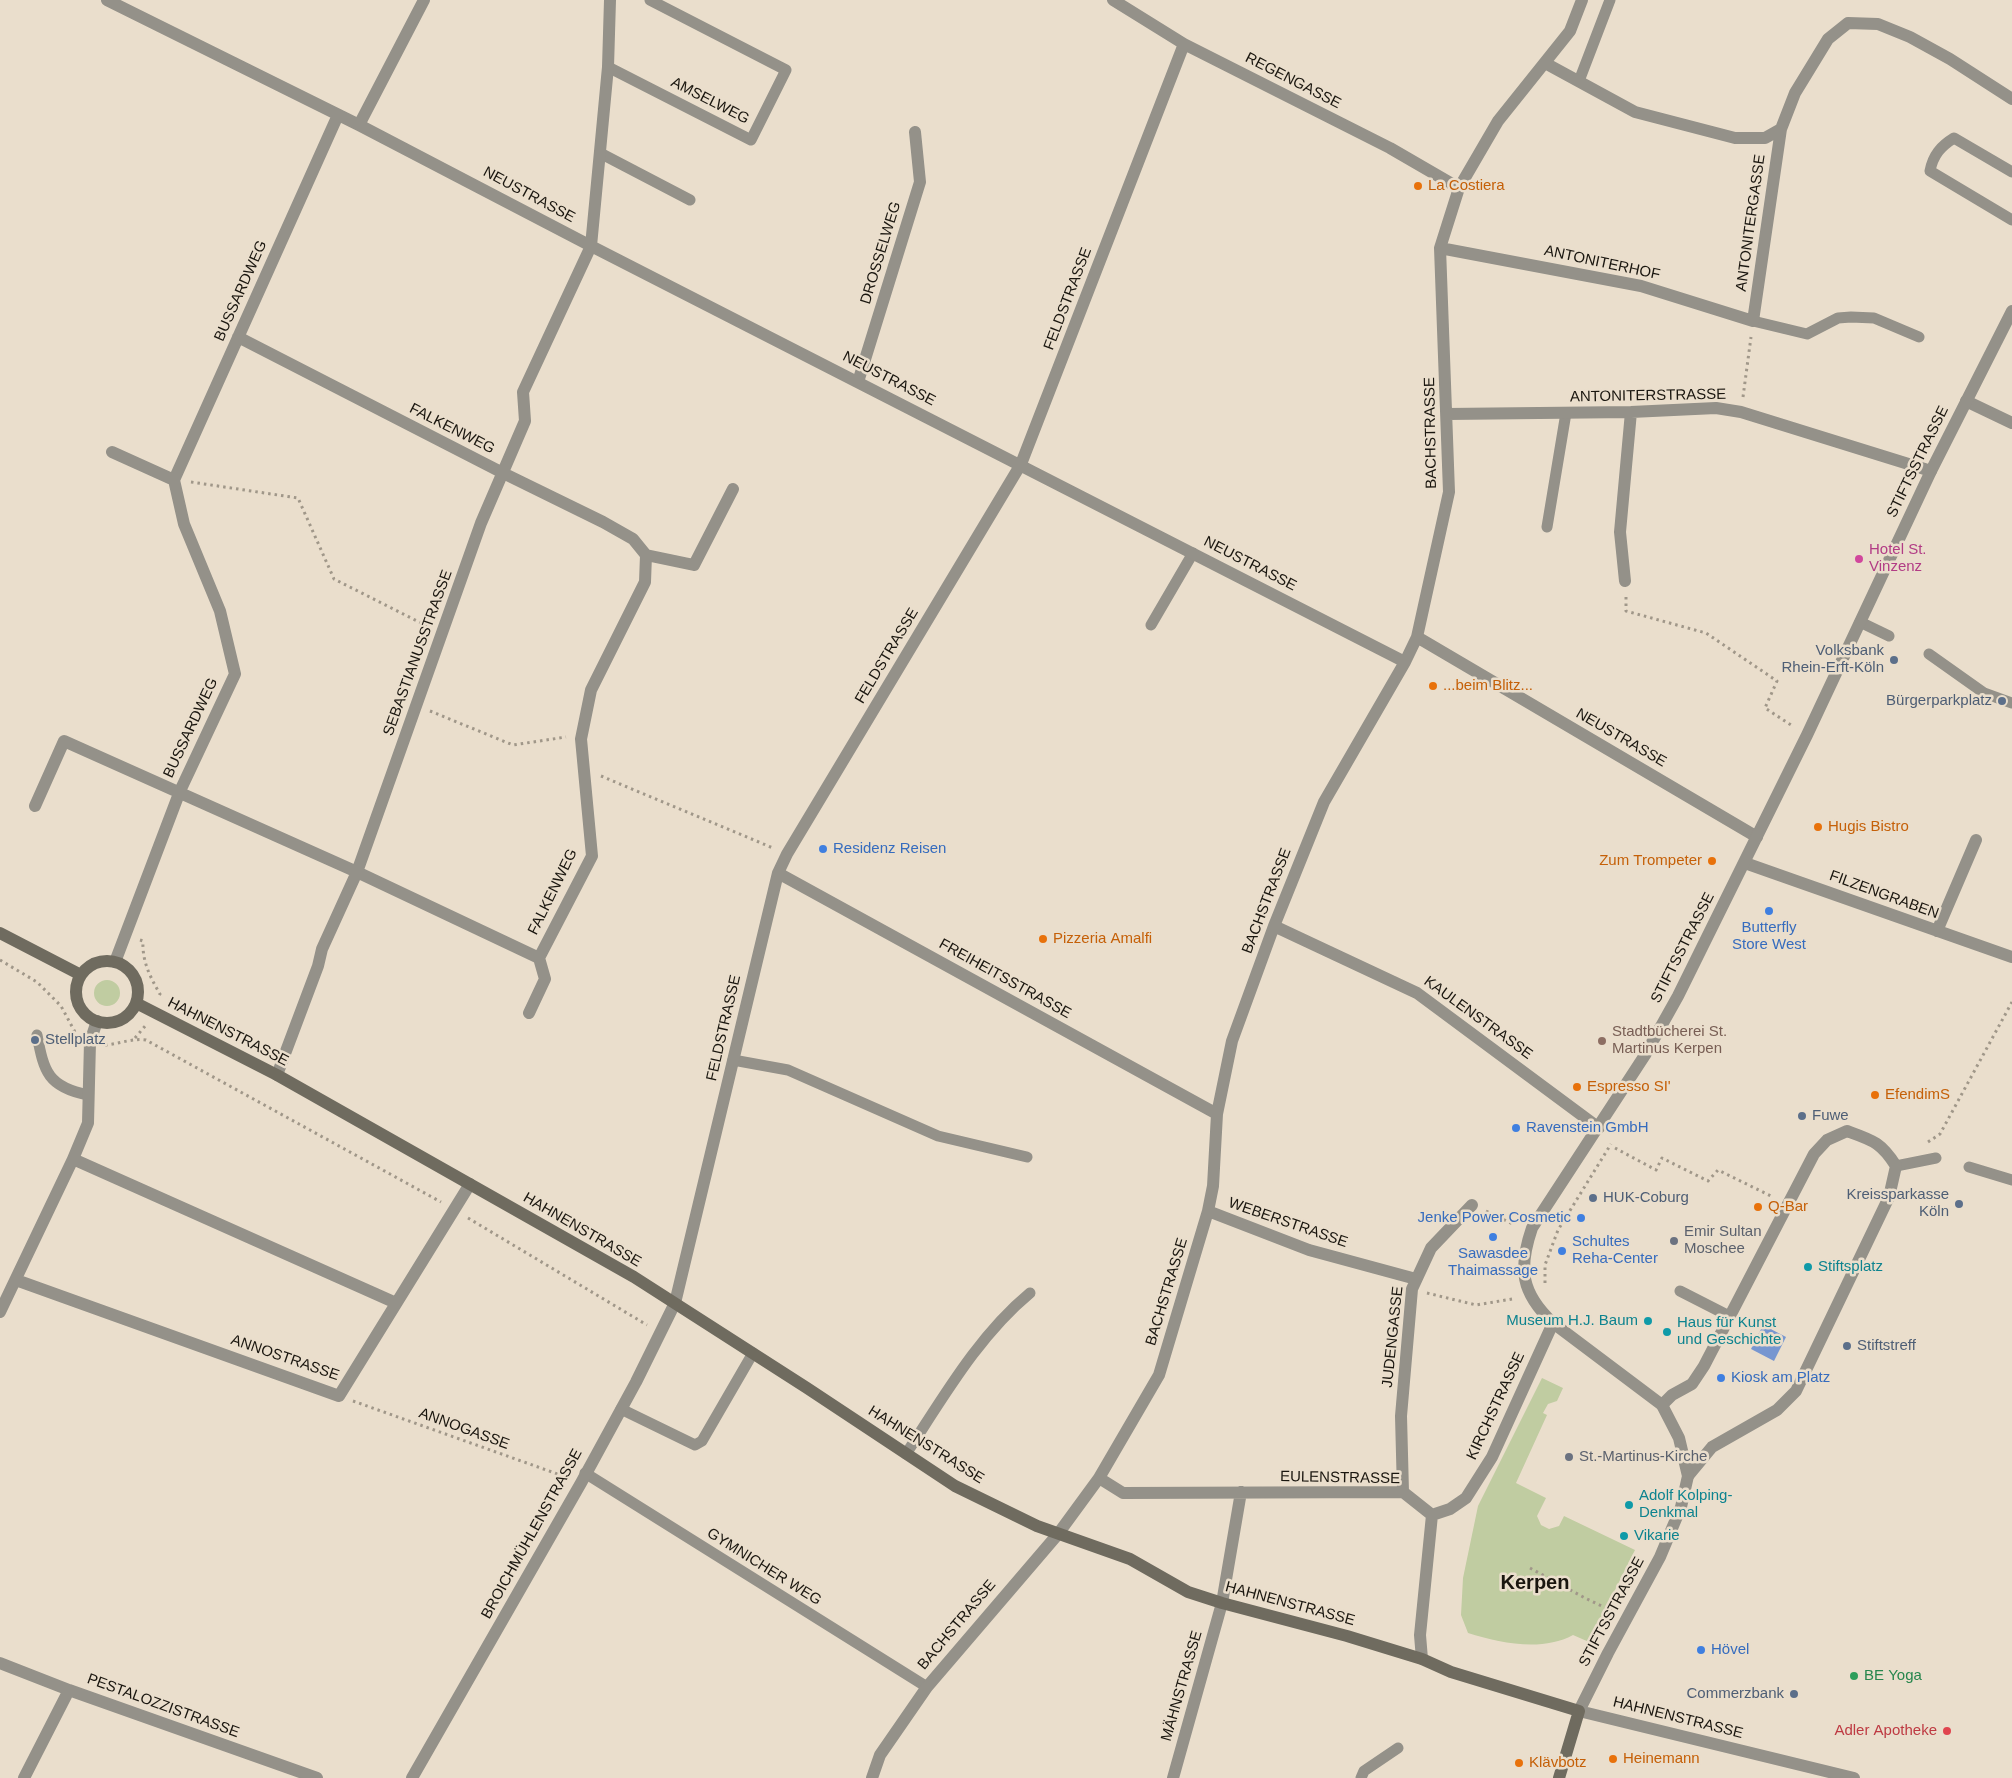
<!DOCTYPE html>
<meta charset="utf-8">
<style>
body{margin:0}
canvas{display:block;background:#eadecc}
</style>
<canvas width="2012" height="1778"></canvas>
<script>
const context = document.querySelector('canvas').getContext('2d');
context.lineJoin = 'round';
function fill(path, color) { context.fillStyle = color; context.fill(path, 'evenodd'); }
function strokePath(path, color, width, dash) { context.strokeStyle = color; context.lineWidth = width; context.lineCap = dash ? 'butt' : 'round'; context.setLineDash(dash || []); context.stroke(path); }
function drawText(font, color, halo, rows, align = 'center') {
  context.font = font + ' Arial,sans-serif'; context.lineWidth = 5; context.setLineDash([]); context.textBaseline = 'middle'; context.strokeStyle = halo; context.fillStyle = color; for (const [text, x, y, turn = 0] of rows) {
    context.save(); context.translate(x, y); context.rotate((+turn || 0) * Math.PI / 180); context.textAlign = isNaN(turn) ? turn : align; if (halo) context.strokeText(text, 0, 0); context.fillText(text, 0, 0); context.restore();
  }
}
fill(new Path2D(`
 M94 993a13 13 0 1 1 26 0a13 13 0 1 1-26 0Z
 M 1542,1378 L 1563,1388 L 1557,1401 L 1548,1404 L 1543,1413 L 1547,1415 L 1516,1483 L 1546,1498 L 1537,1516 L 1541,1525 L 1549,1529 L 1559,1526 L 1564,1516 L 1635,1550 L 1589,1642 L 1573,1635 C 1542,1652 1500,1643 1468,1633 L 1461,1615 L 1463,1578 L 1478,1506 Z`), '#c0cca1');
fill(new Path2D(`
 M 1763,1325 L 1786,1337 L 1774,1361 L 1751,1349 Z`), '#7796d0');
strokePath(new Path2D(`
 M 1743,397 L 1751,337
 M 191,482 L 298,498 L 334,579 L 427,626
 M 1626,597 L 1626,611 L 1706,633 L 1777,681 L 1765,708 L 1794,727
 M 430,711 L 513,745 L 566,737
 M 601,776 L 773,848
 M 140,940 L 143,941 C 142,961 150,977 160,994 L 159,996
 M 0,960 L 37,982 L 61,1006 L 76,1034
 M 135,1038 L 146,1025
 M 105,1045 C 119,1044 132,1038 146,1040 L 441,1202
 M 1928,1142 L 1940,1134 L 2012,1002
 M 1615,1148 L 1656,1170 L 1662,1158 L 1708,1181 L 1718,1170 L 1773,1197
 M 1486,1211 L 1515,1225
 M 468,1218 L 647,1325
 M 1545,1283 L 1545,1265 L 1558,1230 L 1611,1144
 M 1427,1293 L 1476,1305 L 1512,1299
 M 353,1401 L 566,1477
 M 1530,1568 L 1585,1598 L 1612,1611`), '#a09789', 3, [2.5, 4]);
strokePath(new Path2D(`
 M 608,67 L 751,140 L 786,70 L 650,0
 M 1579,81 L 1610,0
 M 600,153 L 690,200
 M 2012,172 L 1954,138 C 1941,146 1933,155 1930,171 L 2012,220
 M 1753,321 L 1807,334 L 1838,318 L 1851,317 L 1874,318 L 1919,337
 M 1547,527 L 1566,413
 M 1860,622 L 1889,636
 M 1151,625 L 1193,553
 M 1929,654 L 1984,693 L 2012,703
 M 37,1035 C 44,1072 48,1087 88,1095
 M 733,1060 L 788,1070 L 938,1136 L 1027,1157
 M 1896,1166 L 1936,1158
 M 1969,1167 L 2012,1180
 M 1680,1291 L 1729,1316
 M 621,1409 L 695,1445 L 702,1441 L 753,1353
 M 906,1454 C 943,1398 978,1336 1030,1293
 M 585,1473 L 927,1687
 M 1361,1778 L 1364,1771 L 1398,1748`), '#949189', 11);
strokePath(new Path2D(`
 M 107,0 L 359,125 L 591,246 L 1405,662
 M 1113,0 L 1184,44 L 1390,148 L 1459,188
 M 1545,63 L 1635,112 L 1735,138 L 1765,138 L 1781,129
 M 359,125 L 424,0
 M 1440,248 L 1641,286 L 1753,321 L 1781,129 L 1795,93 L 1828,39 L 1848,23 L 1878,24 L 1910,37 L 1950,59 L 2012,99
 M 238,337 L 503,473 L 603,522 L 633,539 L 646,555 L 694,565 L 733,489
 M 858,382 L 920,182 L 915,132
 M 1966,401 L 2012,423
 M 1447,414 L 1631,412 L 1716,408 L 1741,412 L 1931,471
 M 112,452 L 174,480
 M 1625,581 L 1620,532 L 1631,412
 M 1417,637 L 1757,837
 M 35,806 L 64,741 L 357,872 L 539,958 L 592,856 L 581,739 L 591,690 L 645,582 L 646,555
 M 1745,863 L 2012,957
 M 778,873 L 1217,1114
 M 1274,926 L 1417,993 L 1599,1128
 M 1937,931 L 1976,840
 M 115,962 L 180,791 L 235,674 L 220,611 L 184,524 L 174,480 L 338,115
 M 529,1013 L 545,979 L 539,958
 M 277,1075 L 318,966 L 322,949 L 357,872 L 481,523 L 525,421 L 523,392 L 591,246 L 608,67 L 610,0
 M 73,1159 L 396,1303
 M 1208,1211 L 1309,1250 L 1416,1279
 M 16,1280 L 339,1396 L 470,1184
 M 0,1312 L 73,1159 L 88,1123 L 90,1042 L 97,1021
 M 1662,1405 L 1672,1395 L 1692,1384 L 1704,1366 L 1814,1154 L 1827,1140 L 1847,1131 C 1872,1140 1881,1142 1896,1166 L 1889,1197 L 1796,1391 L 1777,1410 L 1712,1447 L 1688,1476
 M 1099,1478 L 1123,1493 L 1403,1492 L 1432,1515
 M 1403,1492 L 1401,1416 L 1412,1289 L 1431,1248 L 1472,1205
 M 1432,1515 L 1450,1509 L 1466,1498 L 1492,1457 L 1553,1323
 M 1422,1659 L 1420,1635 L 1432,1515
 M 0,1663 L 69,1690 L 317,1778
 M 24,1778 L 69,1690
 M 412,1778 L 581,1483 L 636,1382 L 675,1303 L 778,873 L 787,854 L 1021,464 L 1184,44
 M 872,1778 L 880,1755 L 927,1687 L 1058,1534 L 1099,1478 L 1159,1375 L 1208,1211 L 1213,1186 L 1217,1114 L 1232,1041 L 1274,926 L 1324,802 L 1405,662 L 1417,637 L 1449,492 L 1440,248 L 1459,188 L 1498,121 L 1570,31 L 1582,0
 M 1173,1778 L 1222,1603 L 1241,1492`), '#949189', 12);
strokePath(new Path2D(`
 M 1854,1778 L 1579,1711 L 1608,1653 L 1660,1557 L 1681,1507 L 1688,1476 L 1679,1438 L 1662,1405 L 1553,1323 C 1521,1293 1518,1269 1532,1228 L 1645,1055 L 1678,996 L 1807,735 L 1931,471 L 2012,311`), '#949189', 12);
strokePath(new Path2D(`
 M 0,933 L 81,975
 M76 992a31 31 0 1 1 62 0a31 31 0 1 1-62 0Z
 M 136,1003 L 277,1075 L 634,1277 L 807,1388 L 955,1486 L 1037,1526 L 1130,1559 L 1188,1592 L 1222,1603 L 1347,1636 L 1422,1659 L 1451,1672 L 1579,1711 L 1559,1778`), '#6f6b5f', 12);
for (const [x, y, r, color] of [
 [1418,186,5,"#e8710a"],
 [1859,559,5,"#d1479c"],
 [1894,660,5,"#5c6f8a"],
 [1433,686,5,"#e8710a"],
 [2002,701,5,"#5c6f8a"],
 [1818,827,5,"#e8710a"],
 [823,849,5,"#3f7fe0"],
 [1712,861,5,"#e8710a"],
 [1769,911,5,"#3f7fe0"],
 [1043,939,5,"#e8710a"],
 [35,1040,5,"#5c6f8a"],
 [1602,1041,5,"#8d6e63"],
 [1577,1087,5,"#e8710a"],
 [1875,1095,5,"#e8710a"],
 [1802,1116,5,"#5c6f8a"],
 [1516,1128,5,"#3f7fe0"],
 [1593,1198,5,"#5c6f8a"],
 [1959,1204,5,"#5c6f8a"],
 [1758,1207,5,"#e8710a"],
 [1581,1218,5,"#3f7fe0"],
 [1493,1237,5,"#3f7fe0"],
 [1674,1241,5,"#6b7280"],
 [1562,1251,5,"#3f7fe0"],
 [1808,1267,5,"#0f9aa8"],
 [1648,1321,5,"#0f9aa8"],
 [1667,1332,5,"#0f9aa8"],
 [1847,1346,5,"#5c6f8a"],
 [1721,1378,5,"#3f7fe0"],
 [1569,1457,5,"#6b7280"],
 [1629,1505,5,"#0f9aa8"],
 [1624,1536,5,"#0f9aa8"],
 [1701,1650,5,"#3f7fe0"],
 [1854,1676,5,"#2e9e5b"],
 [1794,1694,5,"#5c6f8a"],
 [1947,1731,5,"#e0444e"],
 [1613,1759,5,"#e8710a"],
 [1519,1763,5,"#e8710a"]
]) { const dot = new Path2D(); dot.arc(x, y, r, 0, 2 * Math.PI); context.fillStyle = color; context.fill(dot); strokePath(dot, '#eadecc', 2); }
drawText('15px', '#1a160f', '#eadecc', [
 ["REGENGASSE",1293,81,27],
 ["AMSELWEG",710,101,27],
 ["NEUSTRASSE",529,195,28],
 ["ANTONITERGASSE",1751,223,-82],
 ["DROSSELWEG",881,253,-73],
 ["ANTONITERHOF",1602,263,12],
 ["BUSSARDWEG",241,291,-66],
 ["FELDSTRASSE",1068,299,-69],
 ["NEUSTRASSE",889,379,27],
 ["ANTONITERSTRASSE",1648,396,-1],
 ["FALKENWEG",452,429,27],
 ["BACHSTRASSE",1431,433,-91],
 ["STIFTSSTRASSE",1918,462,-64],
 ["NEUSTRASSE",1250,564,27],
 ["SEBASTIANUSSTRASSE",418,653,-70],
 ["FELDSTRASSE",887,656,-59],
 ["BUSSARDWEG",191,728,-65],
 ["NEUSTRASSE",1621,738,30],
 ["FALKENWEG",553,892,-64],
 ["FILZENGRABEN",1884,895,20],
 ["BACHSTRASSE",1267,901,-69],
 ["STIFTSSTRASSE",1683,948,-63],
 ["FREIHEITSSTRASSE",1005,979,29],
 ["KAULENSTRASSE",1478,1018,36],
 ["FELDSTRASSE",724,1028,-77],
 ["HAHNENSTRASSE",228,1032,27],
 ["WEBERSTRASSE",1288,1223,19],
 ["HAHNENSTRASSE",582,1230,30],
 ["BACHSTRASSE",1167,1292,-73],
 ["JUDENGASSE",1393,1337,-84],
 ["ANNOSTRASSE",285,1358,19],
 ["KIRCHSTRASSE",1496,1406,-65],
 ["ANNOGASSE",464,1429,20],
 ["HAHNENSTRASSE",926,1445,32],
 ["EULENSTRASSE",1340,1478,1],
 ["BROICHMÜHLENSTRASSE",532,1534,-61],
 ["GYMNICHER WEG",764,1567,32],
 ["HAHNENSTRASSE",1290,1604,15],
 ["STIFTSSTRASSE",1612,1612,-62],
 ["BACHSTRASSE",957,1625,-50],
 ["MÄHNSTRASSE",1182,1686,-74],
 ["PESTALOZZISTRASSE",163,1706,20],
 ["HAHNENSTRASSE",1678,1718,14]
]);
drawText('15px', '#c56008', '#eadecc', [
 ["La Costiera",1428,186],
 ["...beim Blitz...",1443,686],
 ["Hugis Bistro",1828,827],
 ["Zum Trompeter",1702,861,"right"],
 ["Pizzeria Amalfi",1053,939],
 ["Espresso SI'",1587,1087],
 ["EfendimS",1885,1095],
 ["Q-Bar",1768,1207],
 ["Heinemann",1623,1759],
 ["Klävbotz",1529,1763]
], 'left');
drawText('15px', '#b23c85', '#eadecc', [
 ["Hotel St.",1869,550],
 ["Vinzenz",1869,567]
], 'left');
drawText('15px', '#4e5e75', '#eadecc', [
 ["Volksbank",1884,651],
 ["Rhein-Erft-Köln",1884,668],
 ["Bürgerparkplatz",1992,701],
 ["Stellplatz",45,1040,"left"],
 ["Fuwe",1812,1116,"left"],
 ["Kreissparkasse",1949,1195],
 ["Köln",1949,1212],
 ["HUK-Coburg",1603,1198,"left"],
 ["Stiftstreff",1857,1346,"left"],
 ["Commerzbank",1784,1694]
], 'right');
drawText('15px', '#366cbe', '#eadecc', [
 ["Residenz Reisen",833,849],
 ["Butterfly",1769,928,"center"],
 ["Store West",1769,945,"center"],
 ["Ravenstein GmbH",1526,1128],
 ["Jenke Power Cosmetic",1571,1218,"right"],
 ["Schultes",1572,1242],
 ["Reha-Center",1572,1259],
 ["Sawasdee",1493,1254,"center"],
 ["Thaimassage",1493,1271,"center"],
 ["Kiosk am Platz",1731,1378],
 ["Hövel",1711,1650]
], 'left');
drawText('15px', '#785e54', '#eadecc', [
 ["Stadtbücherei St.",1612,1032],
 ["Martinus Kerpen",1612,1049]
], 'left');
drawText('15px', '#5b616d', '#eadecc', [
 ["Emir Sultan",1684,1232],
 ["Moschee",1684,1249],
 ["St.-Martinus-Kirche",1579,1457]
], 'left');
drawText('15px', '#0d838f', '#eadecc', [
 ["Stiftsplatz",1818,1267],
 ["Museum H.J. Baum",1638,1321,"right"],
 ["Haus für Kunst",1677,1323],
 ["und Geschichte",1677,1340],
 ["Adolf Kolping-",1639,1496],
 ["Denkmal",1639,1513],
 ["Vikarie",1634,1536]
], 'left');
drawText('15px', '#27864d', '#eadecc', [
 ["BE Yoga",1864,1676]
], 'left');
drawText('15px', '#be3a42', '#eadecc', [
 ["Adler Apotheke",1937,1731]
], 'right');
drawText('bold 20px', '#1a160f', '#eadecc', [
 ["Kerpen",1535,1583]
]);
</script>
